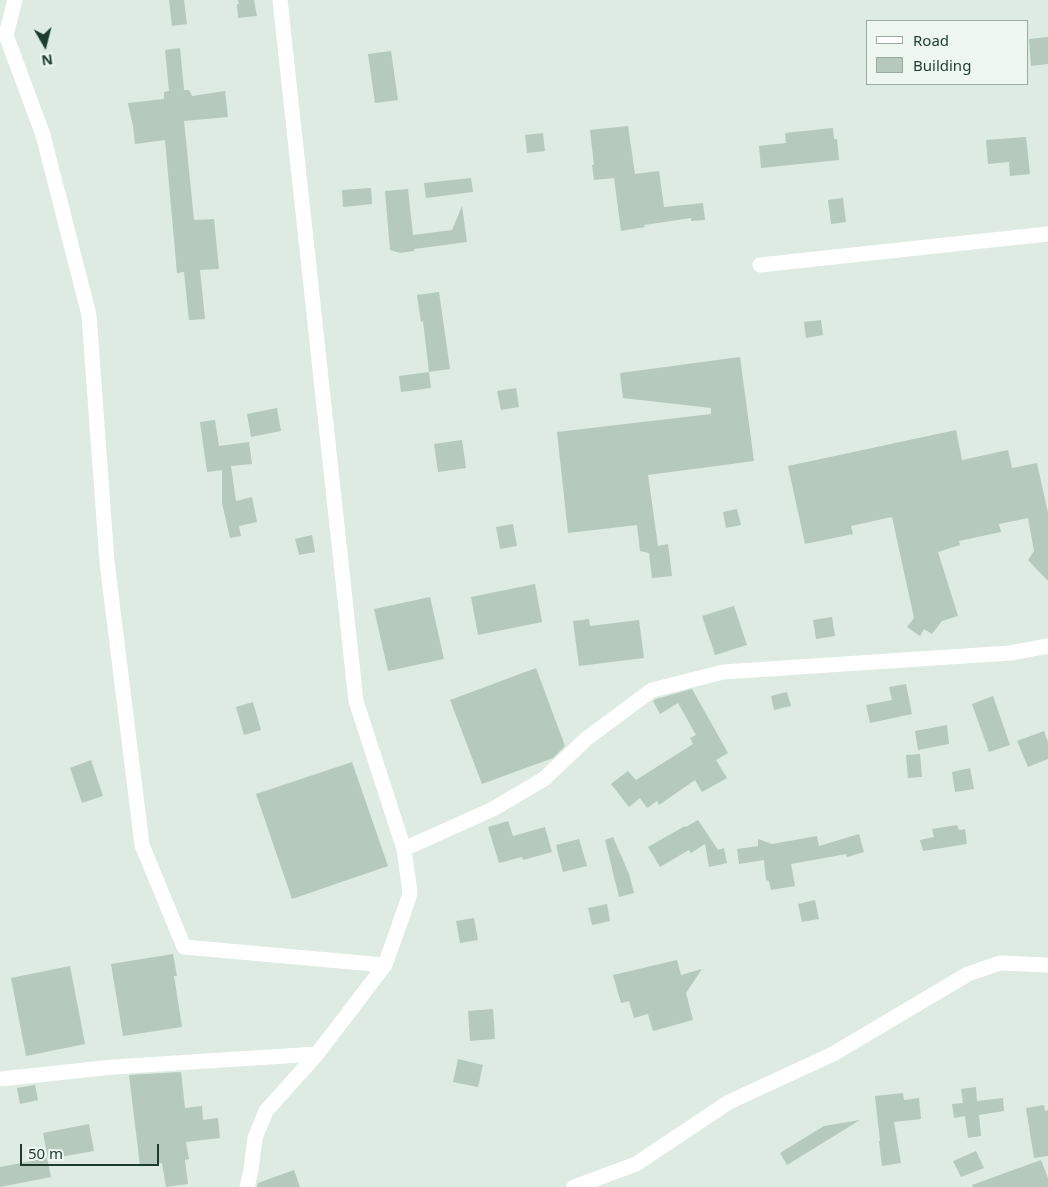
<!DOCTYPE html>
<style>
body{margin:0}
#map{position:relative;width:1048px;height:1187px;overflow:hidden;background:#ddebe2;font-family:"Noto Sans",sans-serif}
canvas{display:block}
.legend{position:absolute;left:866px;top:20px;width:162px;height:65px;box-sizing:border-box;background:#edf7f0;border:1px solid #9aaca2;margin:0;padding:6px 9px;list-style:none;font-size:15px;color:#1d3b2e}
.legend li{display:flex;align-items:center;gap:10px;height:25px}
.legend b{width:25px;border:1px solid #9aaca2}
.north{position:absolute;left:20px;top:20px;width:50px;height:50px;-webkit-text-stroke:4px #edf7f0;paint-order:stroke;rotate:172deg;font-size:14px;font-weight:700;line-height:20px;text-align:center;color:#1d3b2e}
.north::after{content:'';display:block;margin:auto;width:18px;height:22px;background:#1d3b2e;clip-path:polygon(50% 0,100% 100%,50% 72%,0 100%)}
.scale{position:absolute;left:20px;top:1144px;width:139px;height:22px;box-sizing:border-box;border:2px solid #1d3b2e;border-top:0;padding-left:6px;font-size:15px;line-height:18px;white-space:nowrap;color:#1d3b2e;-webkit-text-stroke:4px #edf7f0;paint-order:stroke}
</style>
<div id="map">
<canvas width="1048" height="1187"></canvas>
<ul class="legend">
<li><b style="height:6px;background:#fff"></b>Road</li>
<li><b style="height:14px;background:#b5c9bd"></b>Building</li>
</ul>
<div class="north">N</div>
<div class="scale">50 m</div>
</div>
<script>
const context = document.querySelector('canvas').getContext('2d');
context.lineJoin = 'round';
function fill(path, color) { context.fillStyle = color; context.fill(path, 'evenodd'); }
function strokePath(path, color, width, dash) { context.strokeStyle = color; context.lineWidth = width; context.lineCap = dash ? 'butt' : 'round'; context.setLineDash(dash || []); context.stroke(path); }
fill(new Path2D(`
 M 169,0 L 184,0 L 187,24 L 172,26 Z
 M 238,0 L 254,0 L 257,16 L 238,18 L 237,4 L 239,4 Z
 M 1048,37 L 1048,64 L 1031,66 L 1029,39 Z
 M 180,48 L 184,90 L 189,90 L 192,96 L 225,91 L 228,117 L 184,121 L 194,220 L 214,219 L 219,269 L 200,270 L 205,319 L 189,320 L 184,272 L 177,273 L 165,140 L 135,144 L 133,126 L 128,103 L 164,99 L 164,92 L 169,91 L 165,50 Z
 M 391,51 L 398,100 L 375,103 L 368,54 Z
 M 628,126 L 635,174 L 659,171 L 664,207 L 703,203 L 705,220 L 691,221 L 691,218 L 644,225 L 645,227 L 621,231 L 614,178 L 594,180 L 592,165 L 594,165 L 590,130 Z
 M 833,128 L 834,139 L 837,139 L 839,160 L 761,168 L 759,146 L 786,143 L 785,133 Z
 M 543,133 L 545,151 L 527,153 L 525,135 Z
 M 1026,137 L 1030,174 L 1010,176 L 1009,162 L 988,164 L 986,140 Z
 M 471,178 L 473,192 L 426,198 L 424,183 Z
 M 371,188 L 372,204 L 343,207 L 342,190 Z
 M 408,189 L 413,235 L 452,230 L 462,206 L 467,242 L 414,249 L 414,251 L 400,253 L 390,250 L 385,191 Z
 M 843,198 L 846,222 L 831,224 L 828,200 Z
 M 439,292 L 450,369 L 429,372 L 423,321 L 421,322 L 417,295 Z
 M 821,320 L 823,335 L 806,338 L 804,322 Z
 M 740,357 L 754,461 L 648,475 L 658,546 L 668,544 L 672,576 L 652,578 L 649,553 L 640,551 L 637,525 L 568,533 L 557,432 L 711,414 L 711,408 L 623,398 L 620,373 Z
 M 429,372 L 431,388 L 401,392 L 399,376 Z
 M 516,388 L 519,407 L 501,410 L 497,391 Z
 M 277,408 L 281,431 L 251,437 L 247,414 Z
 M 215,420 L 219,446 L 249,442 L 252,464 L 231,466 L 236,501 L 252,497 L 257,522 L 239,526 L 241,536 L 230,538 L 222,503 L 222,470 L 207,472 L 200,422 Z
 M 956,430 L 962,460 L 1008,450 L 1012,468 L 1037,463 L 1048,513 L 1048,581 L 1028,560 L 1034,551 L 1028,518 L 999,524 L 1001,532 L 959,541 L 960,545 L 938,552 L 958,616 L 942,621 L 932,634 L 924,629 L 920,636 L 907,627 L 914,618 L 892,517 L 851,526 L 853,534 L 805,544 L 788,466 Z
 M 462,440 L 466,468 L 438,472 L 434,444 Z
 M 737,509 L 741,525 L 726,528 L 723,512 Z
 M 513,524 L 517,546 L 500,549 L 496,527 Z
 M 312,535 L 315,552 L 299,555 L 295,539 Z
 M 535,584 L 542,622 L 478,635 L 471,597 Z
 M 430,597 L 444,659 L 388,671 L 374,609 Z
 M 734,606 L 747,645 L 715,655 L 702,616 Z
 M 832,617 L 835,636 L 816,639 L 813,620 Z
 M 589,619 L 590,626 L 639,620 L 644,658 L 579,666 L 573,621 Z
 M 536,668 L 565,746 L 553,758 L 482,784 L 450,700 Z
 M 906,684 L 912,714 L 870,723 L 866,705 L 892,700 L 889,687 Z
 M 692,689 L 728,753 L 716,760 L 727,778 L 702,792 L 695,780 L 659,805 L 657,801 L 647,808 L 640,798 L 629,807 L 611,784 L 628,771 L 636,780 L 693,744 L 690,738 L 696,735 L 678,703 L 660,714 L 653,701 L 656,699 Z
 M 787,692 L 791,706 L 774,710 L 771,696 Z
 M 993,696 L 1010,745 L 989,752 L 972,704 Z
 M 253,702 L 261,730 L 244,735 L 236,707 Z
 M 947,725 L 949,744 L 918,750 L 915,731 Z
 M 1044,731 L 1048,742 L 1048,759 L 1028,767 L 1017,741 Z
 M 920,754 L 922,777 L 908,778 L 906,755 Z
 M 91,760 L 103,796 L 82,803 L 70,768 Z
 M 352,762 L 388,866 L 292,899 L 256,794 Z
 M 970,768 L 974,789 L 955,792 L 952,772 Z
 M 698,820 L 718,850 L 724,848 L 727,863 L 709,867 L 705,844 L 691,853 L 689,850 L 660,867 L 648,847 L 685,826 L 686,827 Z
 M 508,821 L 513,836 L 545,827 L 552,852 L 523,860 L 522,857 L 499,863 L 488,827 Z
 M 957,825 L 959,830 L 965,829 L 967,844 L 923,851 L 920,840 L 934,837 L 932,829 Z
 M 859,834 L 864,852 L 847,857 L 846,854 L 791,864 L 795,886 L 771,890 L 769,881 L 766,880 L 764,860 L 739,864 L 737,849 L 758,846 L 758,839 L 772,844 L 817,836 L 819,846 Z
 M 613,837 L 629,874 L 634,893 L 619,897 L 605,840 Z
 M 579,839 L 587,866 L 563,872 L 556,845 Z
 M 815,900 L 819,919 L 802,922 L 798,904 Z
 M 607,904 L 610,921 L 592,925 L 588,908 Z
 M 474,918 L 478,940 L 460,943 L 456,921 Z
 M 173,954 L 177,976 L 174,976 L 182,1027 L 123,1036 L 111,964 Z
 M 677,960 L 681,975 L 702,969 L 686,993 L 693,1020 L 653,1031 L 648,1014 L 634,1018 L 629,1001 L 621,1003 L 613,975 Z
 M 70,966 L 85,1044 L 26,1056 L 11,978 Z
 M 493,1009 L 495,1039 L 470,1041 L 468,1011 Z
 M 458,1059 L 483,1065 L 478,1087 L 453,1082 Z
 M 181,1072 L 185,1108 L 202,1106 L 203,1120 L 218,1118 L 220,1138 L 186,1142 L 189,1159 L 185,1160 L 188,1184 L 166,1187 L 162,1163 L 140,1166 L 129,1075 Z
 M 35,1085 L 38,1100 L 20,1104 L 17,1088 Z
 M 976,1087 L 977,1101 L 1003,1098 L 1004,1111 L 979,1115 L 981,1136 L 968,1138 L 965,1116 L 954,1118 L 952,1104 L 963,1103 L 961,1089 Z
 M 903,1093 L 904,1100 L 919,1098 L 921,1119 L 894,1122 L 901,1163 L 882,1166 L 879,1141 L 880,1141 L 875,1096 Z
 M 1044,1105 L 1045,1111 L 1048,1110 L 1048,1156 L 1034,1158 L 1026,1108 Z
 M 860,1120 L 787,1165 L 780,1153 L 824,1126 Z
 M 89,1124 L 94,1151 L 48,1159 L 43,1133 Z
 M 976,1151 L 984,1168 L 961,1177 L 953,1161 Z
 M 47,1158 L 51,1177 L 0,1187 L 0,1167 Z
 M 1041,1160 L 1048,1178 L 1048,1187 L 973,1187 L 972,1185 Z
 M 294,1170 L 300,1187 L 257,1187 L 258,1183 Z`), '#b5c9bd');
strokePath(new Path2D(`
 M 15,0 L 6,35 L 43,135 L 89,315 L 107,562 L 142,845 L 184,947 L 385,965
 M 760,265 L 1048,234
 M 404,849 L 493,809 L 544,779 L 586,739 L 652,690 L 723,672 L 1010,653 L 1048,646
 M 0,1079 L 113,1067 L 317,1054
 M 247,1187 L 251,1170 L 255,1138 L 266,1111 L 317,1054 L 385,965 L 408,900 L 410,892 L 404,849 L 356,701 L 280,0
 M 574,1187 L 636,1164 L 729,1102 L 833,1054 L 968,974 L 1000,963 L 1048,965`), '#fff', 15);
</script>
